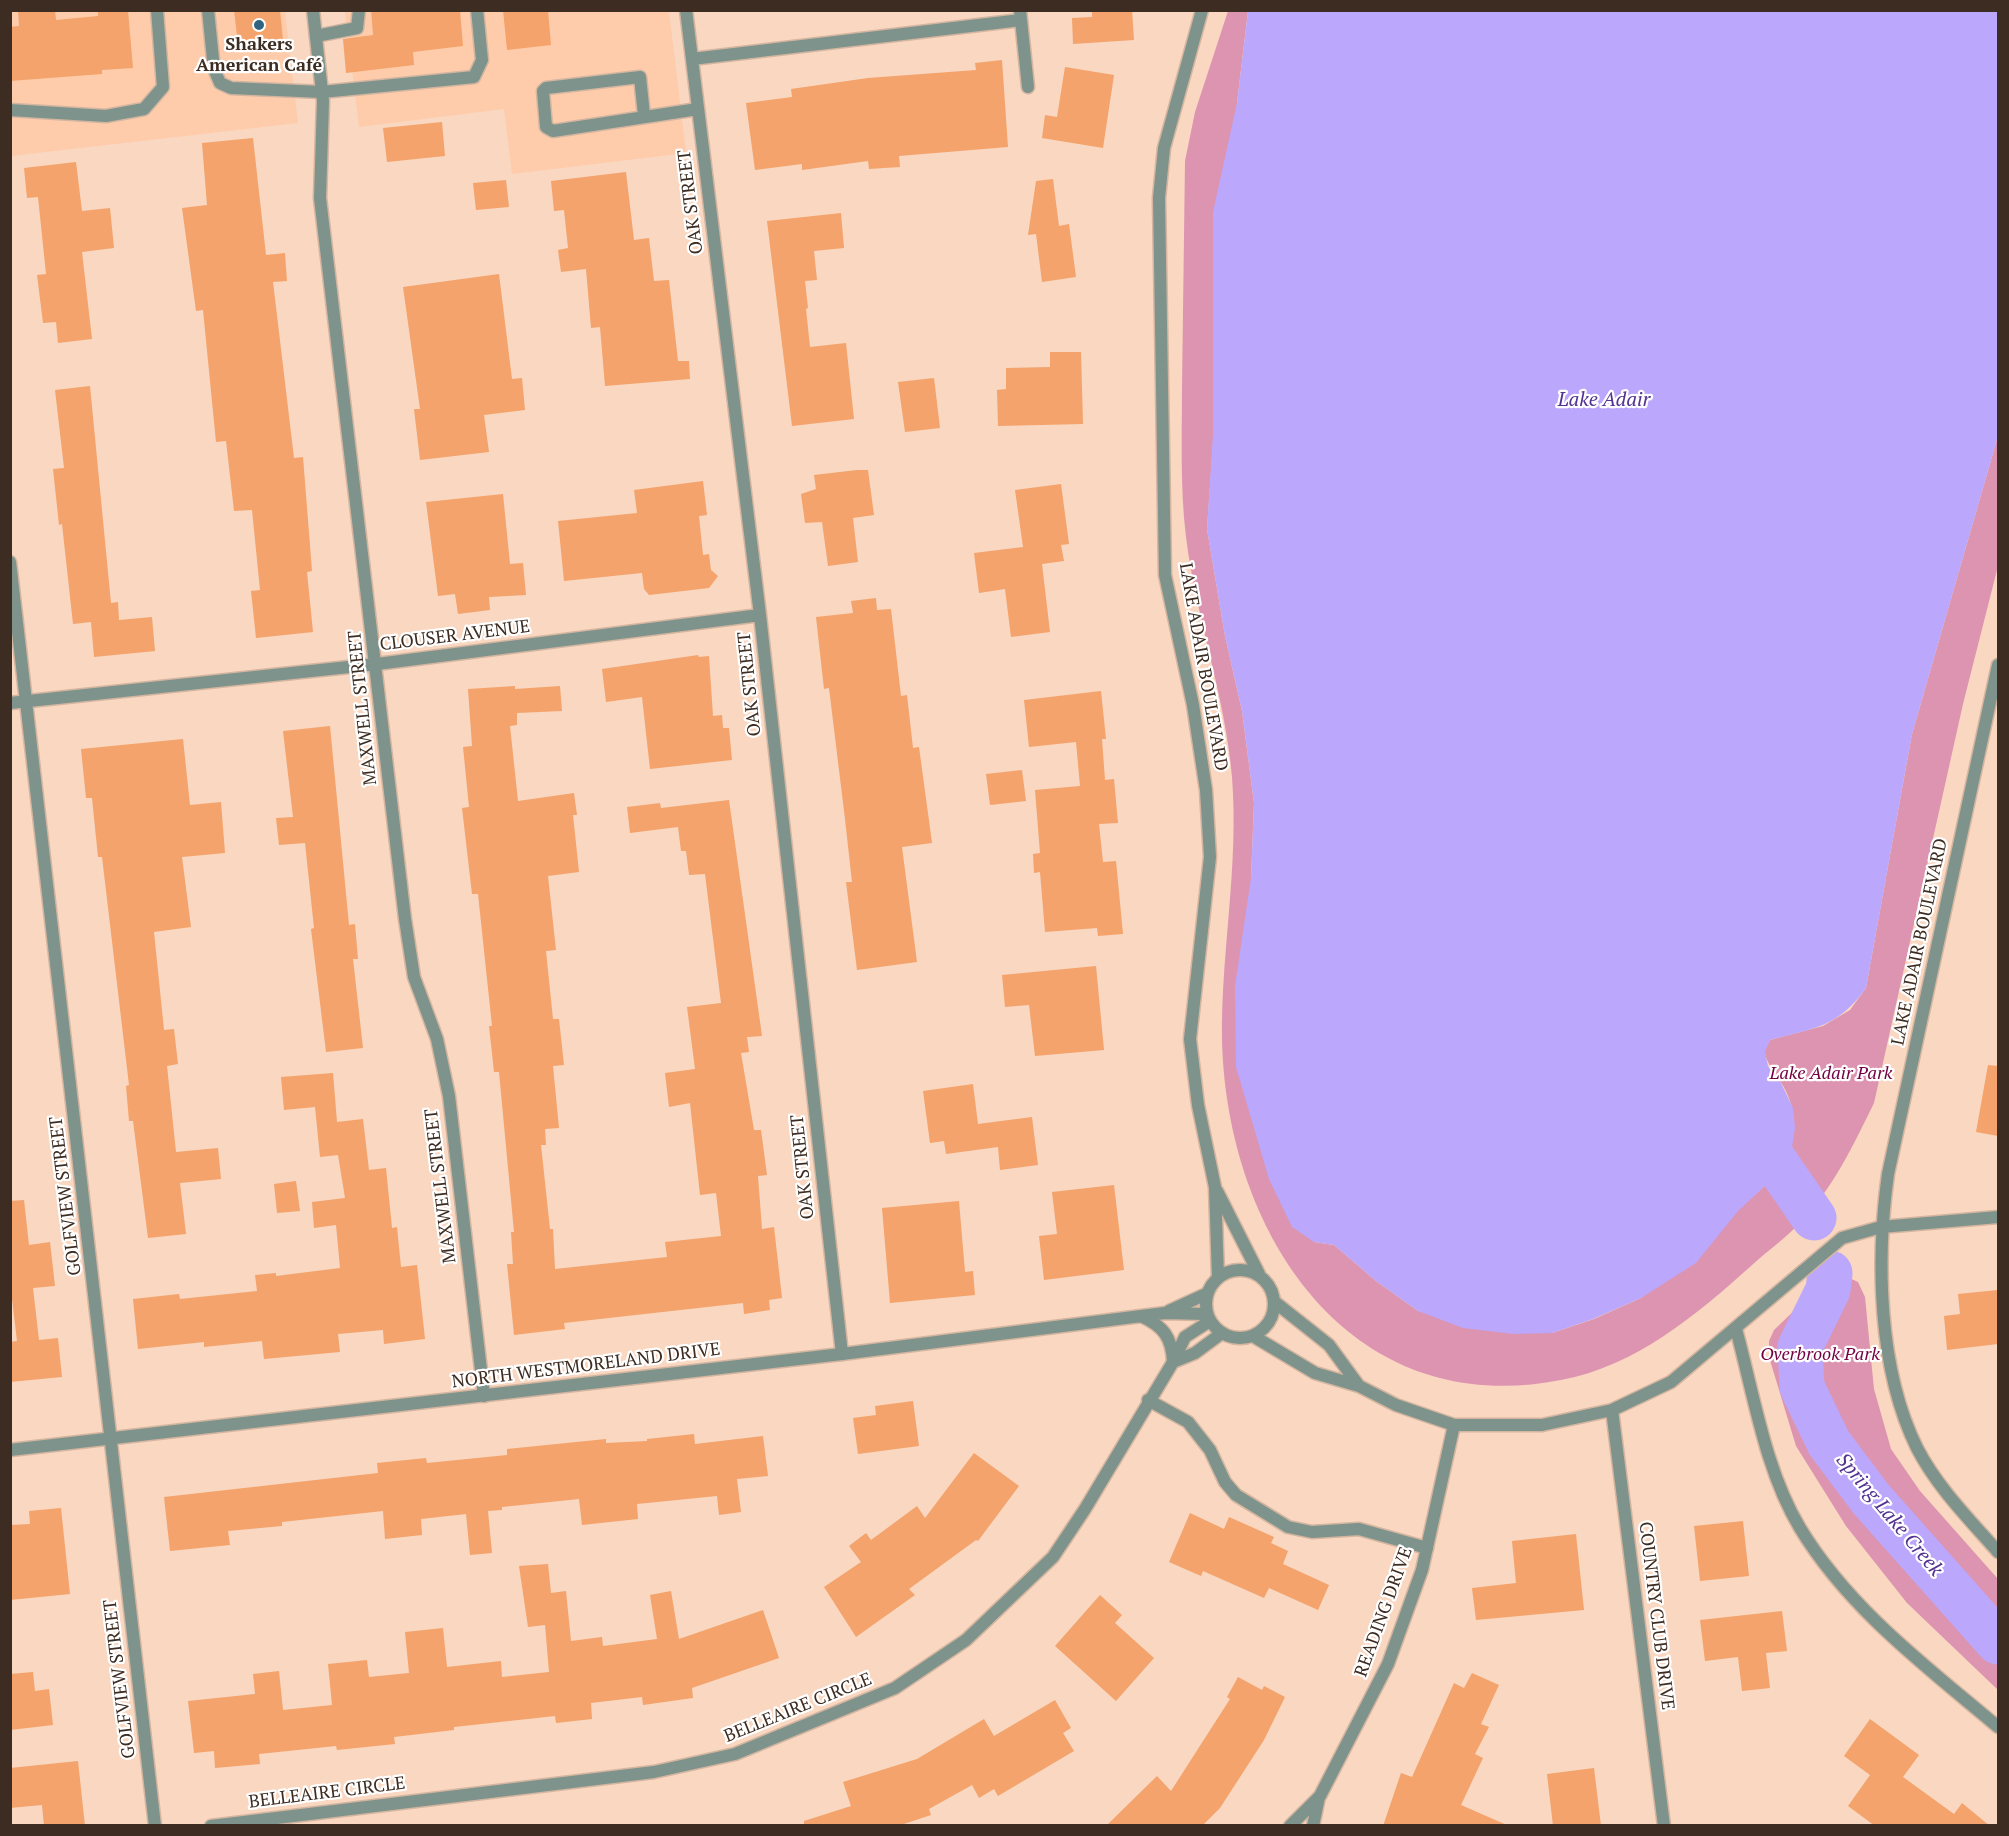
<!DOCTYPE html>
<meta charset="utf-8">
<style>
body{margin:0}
#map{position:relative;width:2009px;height:1836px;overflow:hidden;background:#f9d7c0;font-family:"PT Serif",serif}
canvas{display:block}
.frame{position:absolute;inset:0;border:12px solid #3d2c21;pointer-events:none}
</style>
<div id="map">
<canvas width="2009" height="1836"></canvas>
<div class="frame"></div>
</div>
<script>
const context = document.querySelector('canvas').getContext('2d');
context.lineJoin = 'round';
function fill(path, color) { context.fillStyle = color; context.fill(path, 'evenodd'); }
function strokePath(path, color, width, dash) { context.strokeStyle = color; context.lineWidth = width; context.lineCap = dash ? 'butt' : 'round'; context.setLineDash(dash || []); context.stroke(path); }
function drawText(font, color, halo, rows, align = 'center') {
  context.font = font + ' "PT Serif",serif'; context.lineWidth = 4.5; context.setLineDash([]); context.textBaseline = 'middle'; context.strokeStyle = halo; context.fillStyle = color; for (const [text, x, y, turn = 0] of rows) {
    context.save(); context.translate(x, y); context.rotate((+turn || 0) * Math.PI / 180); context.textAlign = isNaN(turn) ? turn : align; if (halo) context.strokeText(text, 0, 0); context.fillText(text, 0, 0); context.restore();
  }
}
fill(new Path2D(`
 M 10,11 L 285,11 L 298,123 L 11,156 Z
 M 345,11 L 669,11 L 686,153 L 512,174 L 504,109 L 359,127 Z`), '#feccab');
fill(new Path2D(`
 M 1228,11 L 1248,11 L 1237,103 L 1207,529 L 1225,636 L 1242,711 L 1254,803 L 1251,878 L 1314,1242 L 1334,1245 L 1376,1281 L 1418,1311 L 1552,1333 L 1594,1319 L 1641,1298 L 1781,1171 C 1796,1140 1800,1111 1780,1081 C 1773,1071 1768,1064 1764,1052 L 1770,1040 L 1823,1026 L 1850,1010 L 1866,988 L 1912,734 L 1998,436 L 1998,566 L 1963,704 L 1874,1103 C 1854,1144 1833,1188 1801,1222 C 1786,1238 1767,1251 1751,1266 C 1695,1316 1636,1366 1561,1380 C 1348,1422 1226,1231 1222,1039 C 1221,951 1239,866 1232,777 C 1225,695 1196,618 1186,537 C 1180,487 1182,437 1182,387 C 1183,311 1184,236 1185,161 L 1195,112 Z
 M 1843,1275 L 1858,1282 L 1865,1297 L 1874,1389 L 1891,1449 L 1920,1491 L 1998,1579 L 1998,1690 L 1907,1603 L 1846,1526 L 1796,1446 L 1769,1357 L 1769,1341 L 1774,1330 L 1826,1280 Z`), '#dd94b1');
fill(new Path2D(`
 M 1248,11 L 1998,11 L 1998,436 L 1912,734 L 1866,988 C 1838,1027 1815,1028 1770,1040 L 1765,1052 L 1768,1066 L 1781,1083 L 1793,1108 L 1795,1128 L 1792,1147 L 1781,1171 L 1738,1211 L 1696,1263 L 1641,1298 L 1593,1319 L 1552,1333 L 1514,1334 L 1463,1328 L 1418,1311 L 1376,1281 L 1334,1245 L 1314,1242 L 1292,1227 L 1269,1179 L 1236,1067 L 1235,986 L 1251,878 L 1254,803 L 1242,711 L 1225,636 L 1207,529 L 1213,434 L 1213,212 L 1237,103 Z`), '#bba7fb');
strokePath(new Path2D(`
 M 1746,1119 L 1814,1218
 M 1830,1273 L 1828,1290 L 1800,1347 L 1802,1387 L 1829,1443 L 1871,1499 L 1998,1642`), '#bba7fb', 45);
fill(new Path2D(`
 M 18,10 L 55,10 L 56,20 L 98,16 L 98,10 L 128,10 L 133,68 L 102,70 L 102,74 L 10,81 L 10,27 L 19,26 Z
 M 234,10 L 280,10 L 283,40 L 238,45 Z
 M 371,10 L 460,10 L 463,46 L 413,52 L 414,65 L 346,73 L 343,39 L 373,35 Z
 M 503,10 L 548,10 L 551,45 L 507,50 Z
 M 1092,10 L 1132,10 L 1134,40 L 1073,44 L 1072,18 L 1092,17 Z
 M 1002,60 L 1008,147 L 899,156 L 900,167 L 869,169 L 868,161 L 802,170 L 802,164 L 755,170 L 746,103 L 792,97 L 791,89 L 868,78 L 976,70 L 975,63 Z
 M 1065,67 L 1114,75 L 1103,148 L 1042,138 L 1045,115 L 1057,117 Z
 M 442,122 L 445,156 L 387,162 L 383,128 Z
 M 253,138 L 266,255 L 285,253 L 287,281 L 273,282 L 294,458 L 303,457 L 312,571 L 307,572 L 313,632 L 256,638 L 251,591 L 260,590 L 252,510 L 234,511 L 226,441 L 216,442 L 203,310 L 196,311 L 182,208 L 207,205 L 202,143 Z
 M 76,162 L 82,211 L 110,208 L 114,248 L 82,252 L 92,339 L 58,343 L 56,322 L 43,323 L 37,275 L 46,274 L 38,197 L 27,198 L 24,168 Z
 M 626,172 L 634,240 L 649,238 L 654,281 L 669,280 L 678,361 L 689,361 L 690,379 L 605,386 L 600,327 L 591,328 L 586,269 L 561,272 L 558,250 L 568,248 L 564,210 L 554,211 L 551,181 Z
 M 1053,179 L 1059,226 L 1069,224 L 1076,277 L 1042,282 L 1036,234 L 1028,235 L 1036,181 Z
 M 506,180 L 509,207 L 476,210 L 473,183 Z
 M 841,213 L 844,248 L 814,251 L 817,280 L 805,281 L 808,308 L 806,309 L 810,347 L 846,343 L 854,419 L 792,426 L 767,221 Z
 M 499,274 L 512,379 L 522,378 L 525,410 L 484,415 L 489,452 L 420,460 L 414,409 L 420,409 L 403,287 Z
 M 1050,352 L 1081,352 L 1083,424 L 998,426 L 997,390 L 1006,389 L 1006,368 L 1050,367 Z
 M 934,378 L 940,428 L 905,432 L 898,382 Z
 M 90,386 L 111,603 L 118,602 L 119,620 L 152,617 L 155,651 L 94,657 L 91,622 L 73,624 L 62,524 L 59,525 L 53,469 L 64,468 L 55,390 Z
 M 857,470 L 868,470 L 874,515 L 853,518 L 858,562 L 828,566 L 822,522 L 805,523 L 801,494 L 816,489 L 814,475 Z
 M 703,481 L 707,515 L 699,516 L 703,555 L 709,554 L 711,570 L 718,576 L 709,588 L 649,595 L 644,589 L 642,573 L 564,581 L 558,521 L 637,513 L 634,490 Z
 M 1061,484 L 1069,544 L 1061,545 L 1064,561 L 1042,564 L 1050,632 L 1011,637 L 1005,589 L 979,593 L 974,553 L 1023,547 L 1015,490 Z
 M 503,494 L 510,564 L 523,563 L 526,595 L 489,597 L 490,610 L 458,614 L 455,594 L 438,596 L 426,502 Z
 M 876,598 L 877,610 L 891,609 L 901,696 L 907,695 L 913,748 L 919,747 L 932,843 L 902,847 L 917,962 L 857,970 L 846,882 L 852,882 L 845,819 L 829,688 L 824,689 L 816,617 L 853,613 L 851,601 Z
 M 698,655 L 699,657 L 709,656 L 713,716 L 722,715 L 723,728 L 729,728 L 732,760 L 650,769 L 642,697 L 606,702 L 602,669 Z
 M 515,686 L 515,689 L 560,686 L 562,711 L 517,713 L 517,725 L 510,726 L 518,801 L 574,793 L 577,815 L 573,815 L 579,872 L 548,876 L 556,950 L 546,951 L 553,1019 L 559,1019 L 564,1065 L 553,1066 L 559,1128 L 545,1129 L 546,1145 L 541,1145 L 550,1229 L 553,1229 L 555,1269 L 667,1257 L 665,1242 L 721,1236 L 716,1193 L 700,1195 L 690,1103 L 669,1107 L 665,1073 L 695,1069 L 687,1007 L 721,1003 L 705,874 L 689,875 L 686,851 L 681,851 L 678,827 L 630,833 L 627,807 L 660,803 L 661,808 L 729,800 L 762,1036 L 747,1037 L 749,1052 L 741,1053 L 754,1130 L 761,1130 L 767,1175 L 758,1176 L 762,1229 L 774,1227 L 782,1298 L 769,1300 L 770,1310 L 744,1314 L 743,1303 L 564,1323 L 565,1329 L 514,1335 L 507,1264 L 513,1264 L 511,1232 L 514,1232 L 499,1072 L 494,1072 L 489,1026 L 492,1026 L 478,894 L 472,894 L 462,808 L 469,807 L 463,747 L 472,746 L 468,689 Z
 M 1101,691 L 1106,739 L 1102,739 L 1105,780 L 1114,779 L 1118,823 L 1099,824 L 1103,862 L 1116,861 L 1123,934 L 1098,936 L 1097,928 L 1045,932 L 1040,872 L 1034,873 L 1033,854 L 1040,853 L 1035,790 L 1080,786 L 1076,742 L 1029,747 L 1024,700 Z
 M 330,726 L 349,925 L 355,924 L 358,959 L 353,959 L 363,1048 L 326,1052 L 311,929 L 314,928 L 305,843 L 279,845 L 276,818 L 293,817 L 283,731 Z
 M 183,739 L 190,805 L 221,802 L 225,853 L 182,857 L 191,927 L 154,932 L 164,1030 L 174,1029 L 178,1064 L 167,1066 L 176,1152 L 218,1148 L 221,1179 L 180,1183 L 186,1234 L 148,1238 L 133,1121 L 129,1121 L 126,1086 L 129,1085 L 102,857 L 98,857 L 92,798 L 86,798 L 81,749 Z
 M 1022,770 L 1026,801 L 990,805 L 986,774 Z
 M 1096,966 L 1104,1050 L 1035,1056 L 1029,1005 L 1005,1007 L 1002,975 Z
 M 1988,1065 L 1998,1066 L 1998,1136 L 1976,1132 Z
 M 333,1073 L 337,1122 L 363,1119 L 369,1170 L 386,1168 L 392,1228 L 397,1227 L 401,1267 L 417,1265 L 425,1339 L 384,1344 L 383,1330 L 338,1334 L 340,1352 L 264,1359 L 262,1341 L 204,1347 L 204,1342 L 138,1349 L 133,1299 L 179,1294 L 180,1299 L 257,1291 L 255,1275 L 276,1273 L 276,1276 L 340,1268 L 336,1225 L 314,1228 L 312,1202 L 345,1198 L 338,1155 L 320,1157 L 315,1107 L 284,1110 L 281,1077 Z
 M 973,1084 L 978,1124 L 1032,1117 L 1038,1165 L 1000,1170 L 998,1147 L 946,1154 L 944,1141 L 930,1143 L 923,1091 Z
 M 296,1181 L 300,1211 L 277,1213 L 274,1184 Z
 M 1114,1185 L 1124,1270 L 1044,1280 L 1039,1236 L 1057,1234 L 1052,1192 Z
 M 24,1200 L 29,1245 L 50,1242 L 55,1286 L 33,1288 L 39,1340 L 58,1338 L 62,1377 L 10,1382 L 10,1342 L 17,1341 L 10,1282 L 10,1201 Z
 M 959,1201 L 965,1272 L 973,1271 L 975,1295 L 890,1303 L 882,1208 Z
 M 1998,1290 L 1998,1344 L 1947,1350 L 1944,1316 L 1960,1314 L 1958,1294 Z
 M 913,1401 L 919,1446 L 858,1454 L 853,1418 L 876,1415 L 875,1406 Z
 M 694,1434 L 695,1444 L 763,1436 L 768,1476 L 737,1479 L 741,1512 L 719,1515 L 717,1496 L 637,1504 L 638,1519 L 582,1525 L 579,1499 L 502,1507 L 502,1510 L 488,1511 L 492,1553 L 470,1555 L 466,1514 L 421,1519 L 422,1535 L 385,1539 L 383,1511 L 282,1522 L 282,1526 L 228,1531 L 230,1545 L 170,1551 L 164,1497 L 378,1473 L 377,1463 L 426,1458 L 427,1463 L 507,1455 L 507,1449 L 606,1439 L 606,1443 L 647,1441 L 647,1439 Z
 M 974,1453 L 1019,1486 L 978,1541 L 976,1540 L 909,1589 L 915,1595 L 856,1637 L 824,1587 L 861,1562 L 849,1546 L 866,1533 L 871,1540 L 917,1506 L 925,1518 Z
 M 61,1508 L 70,1594 L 10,1600 L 10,1525 L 30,1524 L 29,1511 Z
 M 1190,1513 L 1224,1529 L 1229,1517 L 1274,1537 L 1271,1543 L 1288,1551 L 1283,1564 L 1329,1585 L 1318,1610 L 1269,1588 L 1264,1598 L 1203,1571 L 1201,1576 L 1169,1562 Z
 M 1743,1521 L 1749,1576 L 1700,1581 L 1694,1526 Z
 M 1576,1534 L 1584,1610 L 1476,1620 L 1472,1588 L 1516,1583 L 1512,1541 Z
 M 548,1564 L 551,1593 L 566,1591 L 571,1641 L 602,1637 L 603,1646 L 657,1639 L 650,1595 L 671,1591 L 679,1639 L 763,1610 L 779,1658 L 692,1688 L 693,1698 L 643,1705 L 642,1697 L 591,1703 L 592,1719 L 556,1723 L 555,1716 L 454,1727 L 454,1730 L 394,1737 L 395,1744 L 337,1750 L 336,1746 L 259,1754 L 260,1764 L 215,1768 L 214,1751 L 194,1753 L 188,1701 L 255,1694 L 253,1674 L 279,1671 L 283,1710 L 332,1705 L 328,1664 L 367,1660 L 369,1677 L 409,1673 L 405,1632 L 443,1628 L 447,1667 L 501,1661 L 502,1677 L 549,1672 L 545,1625 L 528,1627 L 519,1566 Z
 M 1100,1595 L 1122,1615 L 1115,1623 L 1154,1658 L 1116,1701 L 1055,1646 Z
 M 1782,1611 L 1787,1651 L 1766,1653 L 1770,1688 L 1742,1691 L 1738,1657 L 1705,1661 L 1700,1620 Z
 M 33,1672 L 35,1691 L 49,1689 L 53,1725 L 10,1730 L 10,1674 Z
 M 1472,1673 L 1499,1685 L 1481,1724 L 1489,1727 L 1475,1754 L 1483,1758 L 1461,1805 L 1509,1826 L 1383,1826 L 1401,1773 L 1412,1777 L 1454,1683 L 1464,1688 Z
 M 1238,1677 L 1262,1690 L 1264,1686 L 1285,1697 L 1264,1740 L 1220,1808 L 1202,1826 L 1106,1826 L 1157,1776 L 1171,1791 L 1230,1699 L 1227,1697 Z
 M 1055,1700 L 1071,1728 L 1063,1733 L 1074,1751 L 998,1796 L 994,1789 L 979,1798 L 972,1785 L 929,1809 L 931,1815 L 898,1826 L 804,1826 L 804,1821 L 851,1806 L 843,1782 L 917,1759 L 984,1719 L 994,1736 Z
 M 1870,1719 L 1919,1755 L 1903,1777 L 1954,1814 L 1962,1803 L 1990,1826 L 1875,1826 L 1848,1806 L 1870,1775 L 1844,1756 Z
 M 78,1761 L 85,1826 L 44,1826 L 42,1805 L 10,1808 L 10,1768 Z
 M 1594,1768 L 1601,1826 L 1553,1826 L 1547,1774 Z`), '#f3a36b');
const service = new Path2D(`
 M 208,10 L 214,69 L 220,83 L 231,88 L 322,92 L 474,77 L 482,60 L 477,10
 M 316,36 L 357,28 L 359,10
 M 10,110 L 106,116 L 144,109 L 163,87 L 157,10
 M 644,115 L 640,77 L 546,88 L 543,91 L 546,127 L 553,131 L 698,109
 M 1148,1400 L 1188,1422 L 1210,1450 L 1225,1482 L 1236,1495 L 1288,1527 L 1312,1532 L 1359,1529 L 1427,1548`);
const minor = new Path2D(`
 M 313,10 L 323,101 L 320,198 L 405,919 L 414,977 L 437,1039 L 449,1096 L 484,1396
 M 686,10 L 760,615 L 842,1354
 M 1020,10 L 1028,87
 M 692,59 L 1021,20
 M 10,562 L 155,1826
 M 1998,665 L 1888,1174 C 1876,1260 1878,1369 1917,1448 C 1937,1487 1970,1520 1998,1552
 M 10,703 L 377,664 L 760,615
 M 1736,1329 C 1754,1395 1765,1470 1800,1528 C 1849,1609 1927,1667 1998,1727
 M 1173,1362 L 1195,1353 L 1222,1333
 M 211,1826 L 654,1772 L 735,1754 L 895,1688 L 966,1640 L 1053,1557 L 1085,1509 L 1173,1362 L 1185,1337 L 1210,1321
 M 1290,1826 L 1320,1796 L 1388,1664 L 1422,1570 L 1454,1425
 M 1313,1826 L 1319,1797`);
const tertiary = new Path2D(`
 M 1202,10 L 1164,148 L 1159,198 L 1165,575 L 1193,705 L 1206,790 L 1210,857 L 1190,1039 L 1198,1105 L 1215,1187 L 1218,1277
 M 1217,1191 L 1259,1274
 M1206 1304a34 34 0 1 1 68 0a34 34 0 1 1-68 0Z
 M 1276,1303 L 1329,1345 L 1359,1386
 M 1169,1311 L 1206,1294
 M 1141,1316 C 1163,1326 1172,1337 1173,1362
 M 1253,1336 L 1315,1373 L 1359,1386 L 1396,1405 L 1454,1425 L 1542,1425 L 1612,1410 L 1671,1382 L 1842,1238 L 1881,1227 L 1998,1217
 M 1612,1410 L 1664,1826
 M 10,1450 L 842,1354 L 1165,1313 L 1206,1314`);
strokePath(service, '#d3b5a0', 15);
strokePath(minor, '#d3b5a0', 15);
strokePath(tertiary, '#d3b5a0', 15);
strokePath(service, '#7d938c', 12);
strokePath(minor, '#7d938c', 12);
strokePath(tertiary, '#7d938c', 12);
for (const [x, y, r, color] of [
 [259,25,6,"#2f637f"]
]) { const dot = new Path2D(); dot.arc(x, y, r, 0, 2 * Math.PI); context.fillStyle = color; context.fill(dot); strokePath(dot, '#fff', 2); }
drawText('bold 18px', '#3d2c21', '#fff', [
 ["Shakers",259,45],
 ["American Café",259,66]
]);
drawText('18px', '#3d2c21', '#fff', [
 ["OAK STREET",691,202,-97],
 ["CLOUSER AVENUE",455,636,-7],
 ["LAKE ADAIR BOULEVARD",1203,667,80],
 ["OAK STREET",750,684,-96],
 ["MAXWELL STREET",363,708,-96],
 ["LAKE ADAIR BOULEVARD",1920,942,-78],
 ["OAK STREET",803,1167,-96],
 ["MAXWELL STREET",441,1186,-97],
 ["GOLFVIEW STREET",66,1196,-97],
 ["NORTH WESTMORELAND DRIVE",586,1366,-7],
 ["READING DRIVE",1384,1612,-70],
 ["COUNTRY CLUB DRIVE",1656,1616,83],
 ["GOLFVIEW STREET",120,1679,-97],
 ["BELLEAIRE CIRCLE",798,1708,-22],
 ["BELLEAIRE CIRCLE",327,1793,-7]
]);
drawText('italic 18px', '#730042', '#fff', [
 ["Lake Adair Park",1831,1074],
 ["Overbrook Park",1820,1355]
]);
drawText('italic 20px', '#533291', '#fff', [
 ["Lake Adair",1604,400],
 ["Spring Lake Creek",1889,1515,50]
]);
</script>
